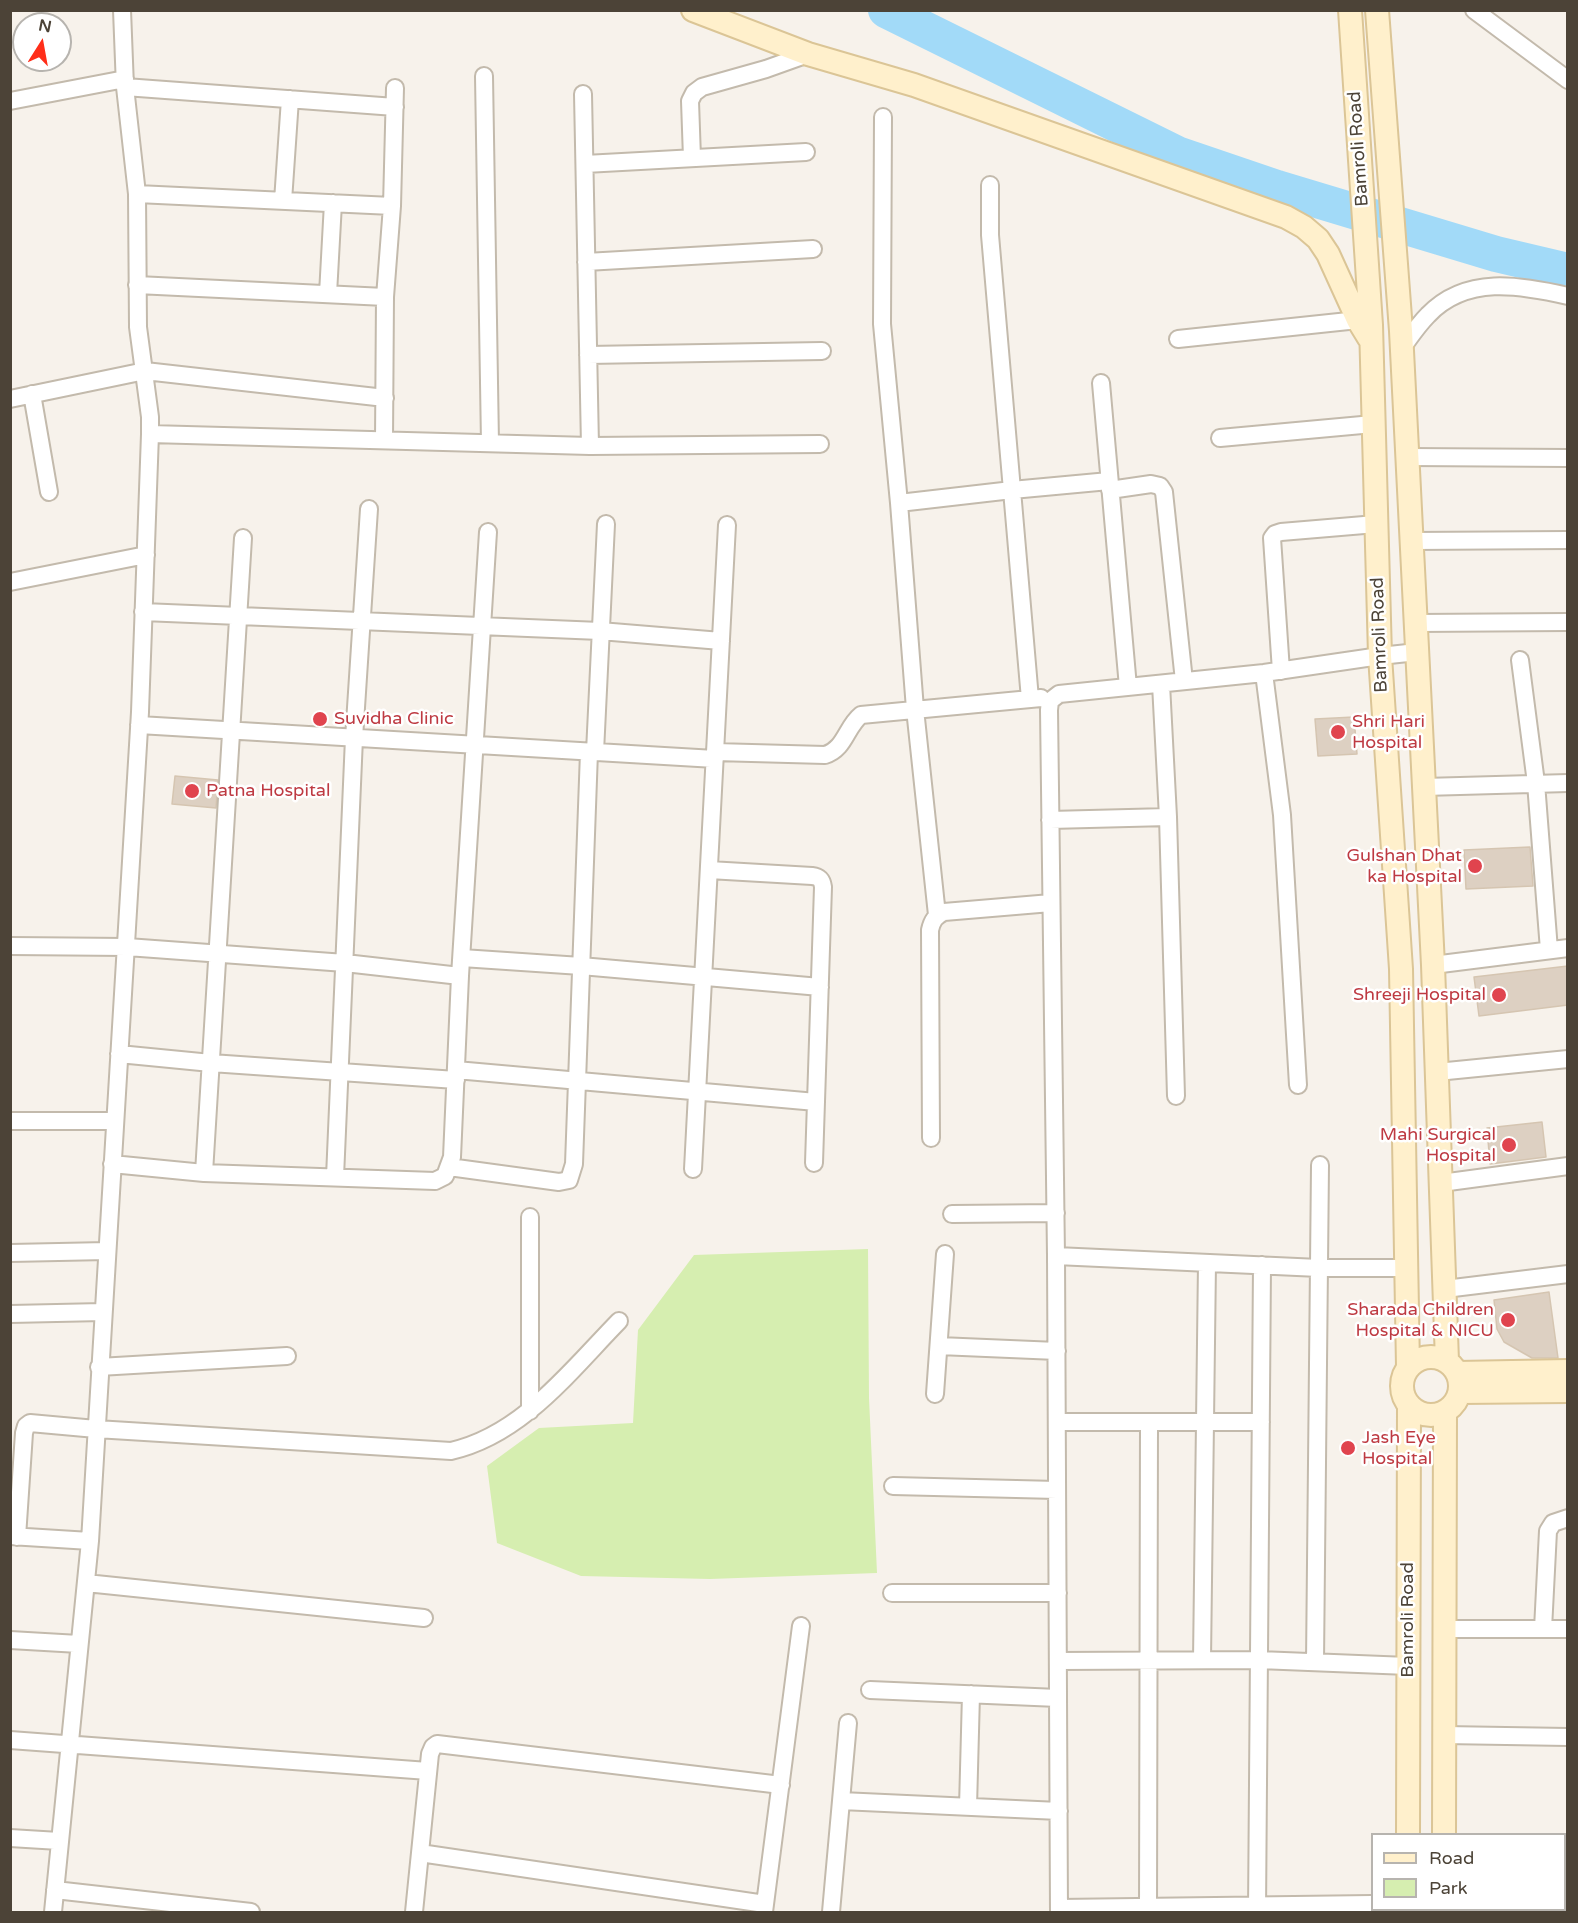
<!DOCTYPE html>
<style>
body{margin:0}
#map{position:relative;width:1578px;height:1923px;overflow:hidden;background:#f7f2eb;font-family:"Varela Round",sans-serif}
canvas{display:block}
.frame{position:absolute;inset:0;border:12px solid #4c4337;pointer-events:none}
.legend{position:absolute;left:1371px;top:1833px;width:195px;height:78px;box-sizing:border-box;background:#fff;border:2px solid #b7b4af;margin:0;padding:8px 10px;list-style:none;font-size:18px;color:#4c4337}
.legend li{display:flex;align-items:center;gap:12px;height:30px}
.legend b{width:30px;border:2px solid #b7b4af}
.north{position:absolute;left:12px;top:12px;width:60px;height:60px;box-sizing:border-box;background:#fff;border:2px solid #b7b4af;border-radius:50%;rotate:11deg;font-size:16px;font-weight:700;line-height:24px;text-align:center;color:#4c4337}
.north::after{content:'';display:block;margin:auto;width:21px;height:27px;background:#ff2e19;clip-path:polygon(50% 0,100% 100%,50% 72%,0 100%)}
</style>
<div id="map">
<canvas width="1578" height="1923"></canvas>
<div class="frame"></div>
<ul class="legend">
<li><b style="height:8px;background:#fff0cc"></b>Road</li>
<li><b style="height:16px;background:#d6eeb0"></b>Park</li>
</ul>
<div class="north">N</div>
</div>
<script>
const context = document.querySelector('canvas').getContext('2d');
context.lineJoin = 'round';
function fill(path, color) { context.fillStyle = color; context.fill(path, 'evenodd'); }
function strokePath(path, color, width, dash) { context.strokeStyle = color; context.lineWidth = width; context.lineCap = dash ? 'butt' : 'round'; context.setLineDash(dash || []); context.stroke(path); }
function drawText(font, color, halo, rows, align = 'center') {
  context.font = font + ' "Varela Round",sans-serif'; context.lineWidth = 5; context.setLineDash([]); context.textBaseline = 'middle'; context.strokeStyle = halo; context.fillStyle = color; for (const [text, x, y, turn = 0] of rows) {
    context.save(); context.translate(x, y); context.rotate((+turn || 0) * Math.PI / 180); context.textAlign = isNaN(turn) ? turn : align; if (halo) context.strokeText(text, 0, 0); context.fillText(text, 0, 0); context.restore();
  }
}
fill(new Path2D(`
 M 868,1249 L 869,1398 L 877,1573 L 710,1579 L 581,1576 L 497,1543 L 487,1466 L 539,1428 L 633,1423 L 638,1330 L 694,1255 Z`), '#d6eeb0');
strokePath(new Path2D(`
 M 886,10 L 1177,154 L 1277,188 L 1496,254 L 1568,271`), '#a2daf8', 36);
const building = new Path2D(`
 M 1354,717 L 1357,754 L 1318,756 L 1315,719 Z
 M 175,776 L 218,780 L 216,808 L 172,804 Z
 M 1530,847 L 1533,886 L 1466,889 L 1464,850 Z
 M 1568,966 L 1568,1005 L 1479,1016 L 1474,977 Z
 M 1542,1122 L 1546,1157 L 1490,1164 L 1487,1128 Z
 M 1549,1292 L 1558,1358 L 1532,1358 L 1504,1342 L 1497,1329 L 1494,1300 Z`);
fill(building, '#ddd0c2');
strokePath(building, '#d5c5b1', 1.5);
const street = new Path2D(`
 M 1474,10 L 1568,80
 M 484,76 L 490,443
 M 125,87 L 395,107
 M 583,94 L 590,446
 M 10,101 L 125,79
 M 883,117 L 882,324 L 899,503 L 915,709 L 937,915
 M 692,158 L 690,101 L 694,93 L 702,87 L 766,69 L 808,54
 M 585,164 L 806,152
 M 990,185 L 990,235 L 1030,699
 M 137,194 L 392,206
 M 283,201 L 290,99
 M 586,262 L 813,249
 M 137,285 L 385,297
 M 328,294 L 333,203
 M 1178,339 L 1358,320
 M 1402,348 C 1410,337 1418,325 1428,315 C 1466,275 1520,285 1568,296
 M 588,355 L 822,351
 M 1101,383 L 1128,687
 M 32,394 L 49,492
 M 10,399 L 145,371 L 385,398
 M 150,434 L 590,446 L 820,444
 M 1220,438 L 1373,424
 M 384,440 L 385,297 L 392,206 L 395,88
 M 1408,457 L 1568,458
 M 1110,490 L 1151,484 L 1160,486 L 1164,492 L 1184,681
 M 899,503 L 1012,490 L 1109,481
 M 1412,541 L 1568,540
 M 10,582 L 146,555
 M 143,612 L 600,631 L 721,641
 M 1416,623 L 1568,622
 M 1520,660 L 1536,783 L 1549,950
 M 1281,671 L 1272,538 L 1275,534 L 1281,532 L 1376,524
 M 1264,673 L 1282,815 L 1298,1085
 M 1161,684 L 1168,817 L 1176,1096
 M 139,725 L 715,759
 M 595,752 L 606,524
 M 715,752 L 825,755 C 845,749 846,727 861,715 L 1041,698
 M 1424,787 L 1568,783
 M 1050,820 L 1168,817
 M 709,870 L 812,876 C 820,877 822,880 823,887 L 814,1163
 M 10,946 L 127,947 L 345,963 L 460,976
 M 462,958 L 581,966 L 820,987
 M 1433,965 L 1568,948
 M 119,1054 L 211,1063 L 456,1080
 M 456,1070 L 816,1102
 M 1437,1072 L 1568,1059
 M 10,1121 L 115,1121
 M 931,1138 L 930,930 C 932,921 935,916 944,912 L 1051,903
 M 112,1164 L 204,1173 L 435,1181 L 445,1176 L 452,1157 L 460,976 L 488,532
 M 449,1167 L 559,1182 L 569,1180 L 574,1164 L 589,752
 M 693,1169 L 727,525
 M 204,1173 L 243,538
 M 335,1177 L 354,738 L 369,509
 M 1441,1183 L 1568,1166
 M 952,1214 L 1056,1213
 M 530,1217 L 530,1411
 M 10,1253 L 107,1251
 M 1056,1256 L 1319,1268 L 1406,1268
 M 1445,1289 L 1568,1274
 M 10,1314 L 103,1312
 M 939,1346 L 1057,1351
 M 99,1367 L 287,1356
 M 935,1394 L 945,1254
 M 1057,1422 L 1261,1422
 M 893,1486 L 1057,1490
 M 10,1536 L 90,1541
 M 17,1537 L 24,1433 L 26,1426 L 30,1423 L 96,1429 L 451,1451 C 522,1435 570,1371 619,1321
 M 86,1583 L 424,1618
 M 892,1593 L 1058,1593
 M 1445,1629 L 1568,1629
 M 1543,1629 L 1548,1531 L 1553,1523 L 1568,1518
 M 10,1640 L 79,1644
 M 1202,1660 L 1207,1263
 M 1058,1661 L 1259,1660 L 1408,1666
 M 1315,1662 L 1320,1165
 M 870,1690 L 1058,1698
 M 1444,1735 L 1568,1737
 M 10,1740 L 428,1771
 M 841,1801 L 1059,1811
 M 968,1807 L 971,1694
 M 10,1838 L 59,1841
 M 1564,1851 L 1568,1851
 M 420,1853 L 765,1904
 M 55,1890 L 251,1912
 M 1059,1908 L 1372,1904
 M 53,1912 L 90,1541 L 140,712 L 150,434 L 150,417 L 138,327 L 137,194 L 125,87 L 122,10
 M 414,1912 L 430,1754 L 433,1747 L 437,1744 L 781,1785
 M 764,1912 L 801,1626
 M 831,1912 L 848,1723
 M 1059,1912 L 1056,1256 L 1049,710 L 1050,701 L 1059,694 L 1264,673 L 1380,656 L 1417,652
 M 1148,1912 L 1149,1422
 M 1257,1912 L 1262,1265`);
const secondary = new Path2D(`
 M 693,10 L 808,54 L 914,85 L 1286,217 L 1304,227 L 1318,239 L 1328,254 L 1358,320 L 1369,338
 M 1350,10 L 1371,325 L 1380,656 L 1401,969 L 1408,1367
 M 1377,10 L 1401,331 L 1433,965 L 1447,1361
 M1402 1386a29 29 0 1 1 58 0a29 29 0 1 1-58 0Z
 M 1457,1373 L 1568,1371
 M 1460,1392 L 1568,1391
 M 1408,1834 L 1409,1405
 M 1444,1834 L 1445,1412
 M 1407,1912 L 1407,1910
 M 1444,1912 L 1444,1910`);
strokePath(street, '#c3baac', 20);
strokePath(secondary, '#dbc596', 26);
strokePath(street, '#fff', 16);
strokePath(secondary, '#fff0cc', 22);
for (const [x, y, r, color] of [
 [320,719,8,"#e0444e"],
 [1338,732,8,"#e0444e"],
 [192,791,8,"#e0444e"],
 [1475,866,8,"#e0444e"],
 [1499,995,8,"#e0444e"],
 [1509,1145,8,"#e0444e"],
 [1508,1320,8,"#e0444e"],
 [1348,1448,8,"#e0444e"]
]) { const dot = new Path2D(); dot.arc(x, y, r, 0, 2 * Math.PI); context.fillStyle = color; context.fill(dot); strokePath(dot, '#fff', 2); }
drawText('18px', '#4c4337', '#fff', [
 ["Bamroli Road",1359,149,-94],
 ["Bamroli Road",1380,635,-92],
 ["Bamroli Road",1408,1620,-90]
]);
drawText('18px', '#be3a42', '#fff', [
 ["Suvidha Clinic",334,719],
 ["Shri Hari",1352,722],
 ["Hospital",1352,743],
 ["Patna Hospital",206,791],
 ["Gulshan Dhat",1462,856,"right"],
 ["ka Hospital",1462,877,"right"],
 ["Shreeji Hospital",1486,995,"right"],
 ["Mahi Surgical",1496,1135,"right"],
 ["Hospital",1496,1156,"right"],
 ["Sharada Children",1494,1310,"right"],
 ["Hospital & NICU",1494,1331,"right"],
 ["Jash Eye",1362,1438],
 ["Hospital",1362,1459]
], 'left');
</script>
